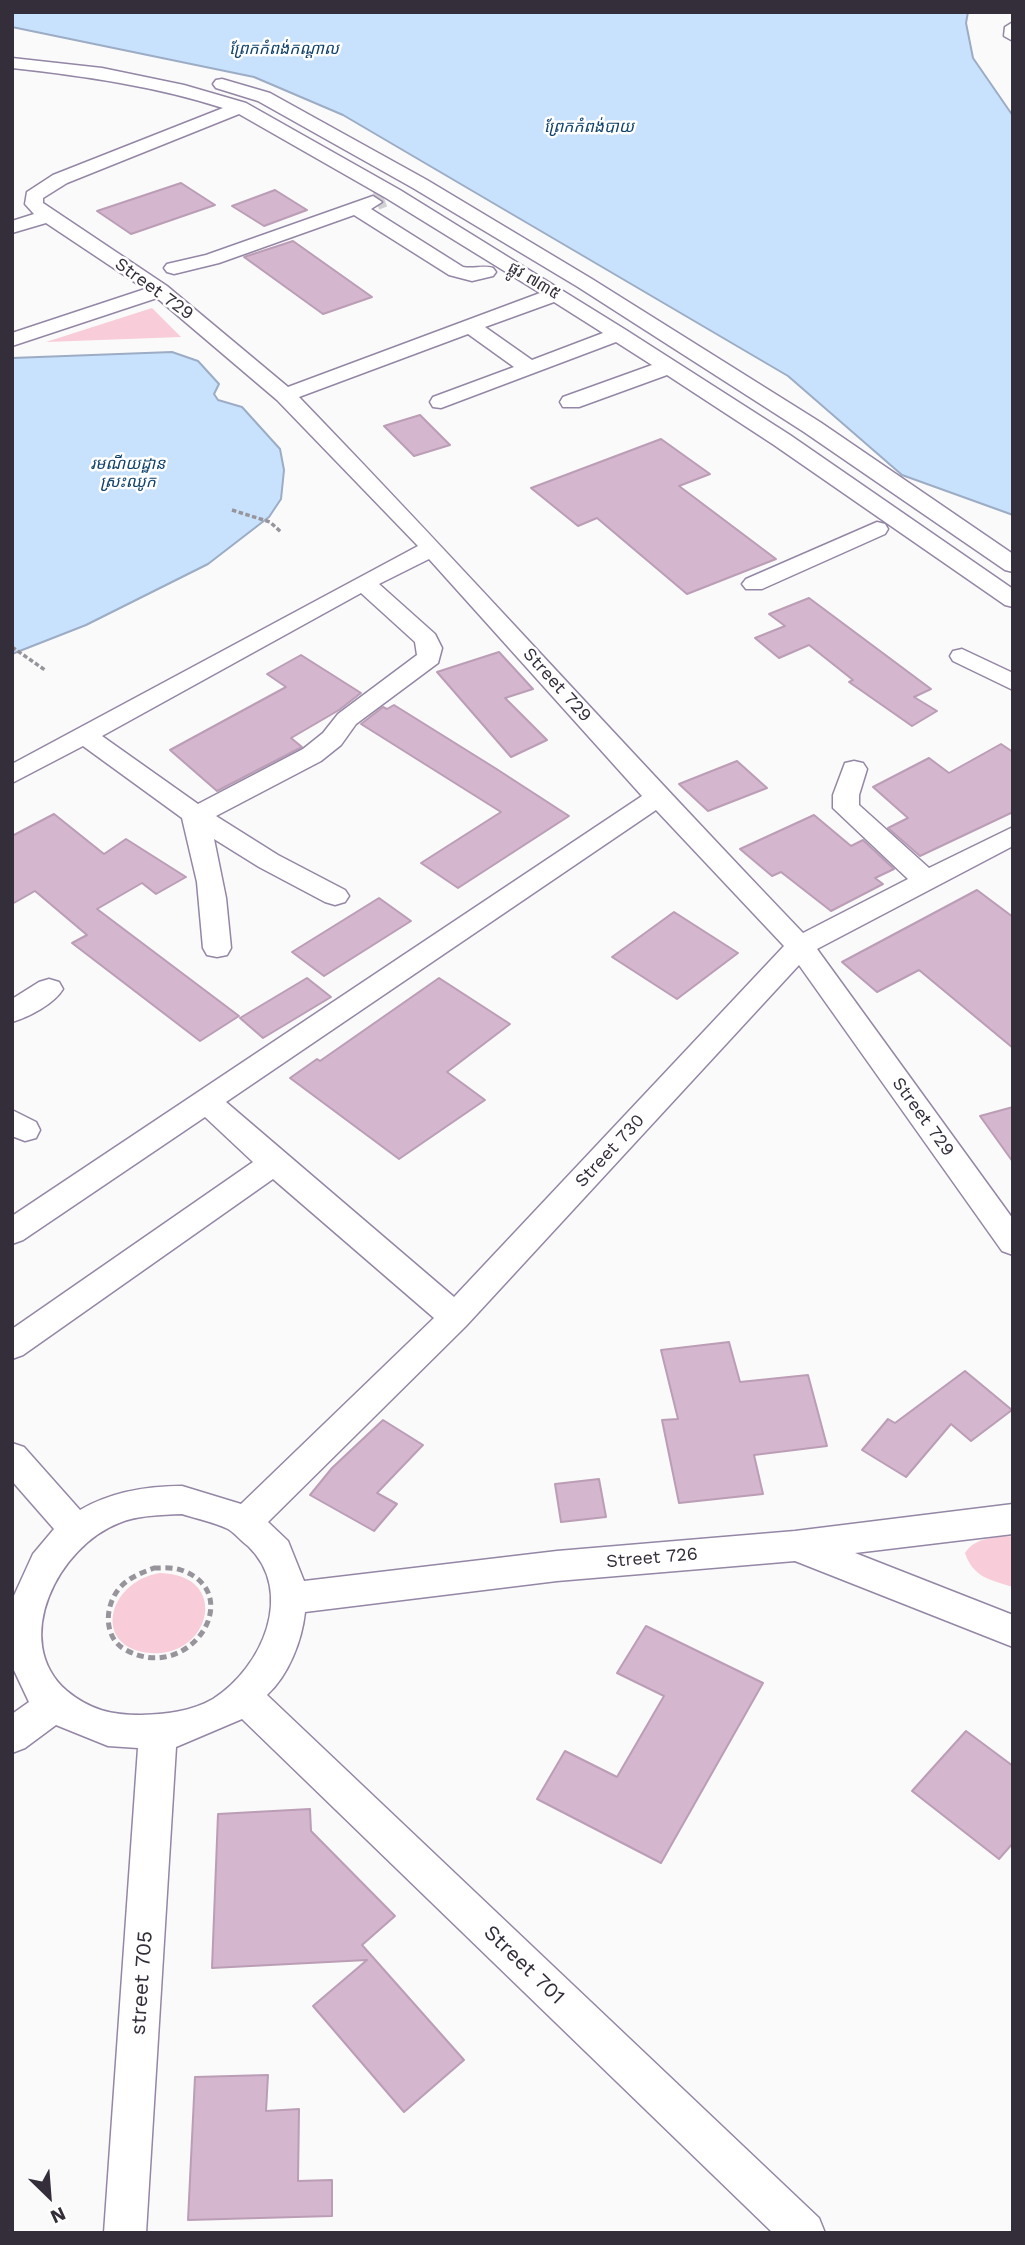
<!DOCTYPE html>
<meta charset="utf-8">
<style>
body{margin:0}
#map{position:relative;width:1025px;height:2245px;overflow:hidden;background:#fafafa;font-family:"Work Sans",sans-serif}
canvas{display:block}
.frame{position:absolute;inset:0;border:14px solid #342e3b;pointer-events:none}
.north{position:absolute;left:14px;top:2161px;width:70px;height:70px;-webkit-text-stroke:5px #fff;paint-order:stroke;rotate:155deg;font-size:19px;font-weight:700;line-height:28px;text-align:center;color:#342e3b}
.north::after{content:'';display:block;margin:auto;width:24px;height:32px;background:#342e3b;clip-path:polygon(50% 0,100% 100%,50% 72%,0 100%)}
</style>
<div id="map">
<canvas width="1025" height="2245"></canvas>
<div class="frame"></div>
<div class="north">N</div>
</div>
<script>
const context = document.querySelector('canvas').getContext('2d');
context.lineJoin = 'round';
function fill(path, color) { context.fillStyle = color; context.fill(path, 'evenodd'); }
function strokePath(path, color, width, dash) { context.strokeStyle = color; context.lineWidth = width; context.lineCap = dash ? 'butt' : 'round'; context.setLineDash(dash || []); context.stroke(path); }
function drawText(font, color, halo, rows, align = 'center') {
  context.font = font + ' "Work Sans","Noto Sans Khmer",sans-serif'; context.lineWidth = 5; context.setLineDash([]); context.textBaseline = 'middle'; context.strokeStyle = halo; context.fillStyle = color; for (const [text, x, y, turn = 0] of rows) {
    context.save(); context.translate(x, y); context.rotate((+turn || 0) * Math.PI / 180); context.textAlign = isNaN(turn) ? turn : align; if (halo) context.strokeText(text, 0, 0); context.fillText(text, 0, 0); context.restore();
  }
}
fill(new Path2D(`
 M 152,308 L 181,337 L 46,342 Z
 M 1013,1536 L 1013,1587 C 990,1580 973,1577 965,1553 C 975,1537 996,1537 1013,1536 Z
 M 160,1573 C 232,1575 210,1658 151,1653 C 92,1649 106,1582 160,1573 Z`), '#f8ccd8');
const water = new Path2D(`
 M 12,12 L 968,12 L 966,23 L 973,58 L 1013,116 L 1013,515 L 902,475 L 788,376 L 343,115 L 254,77 L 12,27 Z
 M 172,352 L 198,361 L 219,384 L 214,394 L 218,400 L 242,407 L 280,449 L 284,470 L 281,499 L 269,517 L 208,564 L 86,625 L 12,654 L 12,358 Z`);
fill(water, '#c8e2fe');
strokePath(water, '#9cacc4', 2);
const building = new Path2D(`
 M 181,183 L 215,205 L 131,234 L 97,211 Z
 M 275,190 L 307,210 L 264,226 L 232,206 Z
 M 293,241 L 372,297 L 323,314 L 244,257 Z
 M 420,415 L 450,445 L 414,456 L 384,426 Z
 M 661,439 L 710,474 L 679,486 L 776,559 L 687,594 L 597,518 L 578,526 L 531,488 Z
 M 809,598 L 931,689 L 914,697 L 937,711 L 912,726 L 849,682 L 853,680 L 809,645 L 779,658 L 755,638 L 785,626 L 769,614 Z
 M 499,652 L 533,689 L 505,698 L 547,740 L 511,757 L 437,672 Z
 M 301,655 L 361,693 L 339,710 L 291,738 L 302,747 L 217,791 L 170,750 L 286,687 L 267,674 Z
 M 394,705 L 495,768 L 569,816 L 458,888 L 421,863 L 501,812 L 361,724 L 383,707 L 387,709 Z
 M 1001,744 L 1013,752 L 1013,812 L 920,856 L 888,828 L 908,818 L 873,787 L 929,758 L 949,773 Z
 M 737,761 L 767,788 L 708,811 L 679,784 Z
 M 54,814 L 104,854 L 126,839 L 186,877 L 156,894 L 142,883 L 97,909 L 239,1016 L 200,1041 L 72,943 L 87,935 L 35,891 L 12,904 L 12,836 Z
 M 814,815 L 851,846 L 863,840 L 894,869 L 875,878 L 883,884 L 831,911 L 781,872 L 772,876 L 740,849 Z
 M 977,890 L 1013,917 L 1013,1048 L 919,970 L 877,992 L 842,962 Z
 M 379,898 L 411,921 L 324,976 L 292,952 Z
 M 674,912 L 738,953 L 677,999 L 612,957 Z
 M 307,978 L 331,997 L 263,1038 L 240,1018 Z
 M 439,978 L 510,1024 L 447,1072 L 485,1100 L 399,1159 L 290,1078 L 317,1059 L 320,1061 Z
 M 1013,1107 L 1013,1162 L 980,1116 Z
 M 729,1342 L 740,1382 L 808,1375 L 827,1446 L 754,1455 L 763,1494 L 679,1503 L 662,1420 L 678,1419 L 661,1350 Z
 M 965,1371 L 1012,1410 L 971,1441 L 951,1424 L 906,1477 L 862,1450 L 888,1419 L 895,1423 Z
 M 383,1420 L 423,1445 L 377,1493 L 397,1504 L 374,1531 L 310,1495 L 332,1468 Z
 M 599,1479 L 606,1517 L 561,1522 L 555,1484 Z
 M 646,1626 L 763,1683 L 661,1863 L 537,1799 L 565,1751 L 617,1777 L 664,1696 L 617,1673 Z
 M 966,1731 L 1013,1766 L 1013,1843 L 999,1859 L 912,1791 Z
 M 310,1809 L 311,1831 L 395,1916 L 362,1945 L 464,2060 L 404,2112 L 313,2006 L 367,1960 L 212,1968 L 218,1814 Z
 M 268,2075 L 266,2111 L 299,2109 L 298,2181 L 332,2180 L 332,2216 L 188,2220 L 195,2077 Z`);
fill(building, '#d5b6cf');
strokePath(building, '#bb9db5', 2);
strokePath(new Path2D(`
 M 376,201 L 384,198`), '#d2d1d4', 18, [18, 10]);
const minor = new Path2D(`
 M 1013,22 L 1013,41 L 1004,36 L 1005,27 Z
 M 12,58 L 102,68 L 184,85 L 246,103 L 400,190 L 626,330 L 790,435 L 1013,589 L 1013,607 L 1005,605 L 774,445 L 667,375 L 579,407 L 563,407 L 560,402 L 563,397 L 652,365 L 616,342 L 441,408 L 433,407 L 430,402 L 433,397 L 514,367 L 468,334 L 299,397 C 469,573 633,756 803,933 L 908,879 L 833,808 L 833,795 L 845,763 L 854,761 L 863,763 L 867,769 L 859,795 L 859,805 L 929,868 L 1013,827 L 1013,846 L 817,949 L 1013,1219 L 1013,1255 L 1002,1251 L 799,965 L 466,1326 L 268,1522 L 288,1541 L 304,1581 L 557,1551 L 795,1531 L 1013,1504 L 1013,1534 L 855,1553 L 1013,1615 L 1013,1647 L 795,1561 L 557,1581 L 305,1612 C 302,1640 289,1675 267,1695 L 819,2218 L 825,2233 L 773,2233 L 242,1719 L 176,1747 L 146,2233 L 104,2233 L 138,1748 L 108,1746 L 56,1725 L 25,1748 L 12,1753 L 12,1714 L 29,1702 L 12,1666 L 12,1600 L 33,1554 L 54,1529 L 12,1481 L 12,1443 L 24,1447 L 80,1510 C 111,1492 146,1486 182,1486 L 241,1504 L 434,1318 L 273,1179 L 23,1355 L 12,1359 L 12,1329 L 253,1162 L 205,1117 L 23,1240 L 12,1244 L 12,1216 L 642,796 L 429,559 L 379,584 L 435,634 L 442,648 L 438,663 L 356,724 L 341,745 L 321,761 L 216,816 L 278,855 L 345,890 L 349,896 L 345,902 L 335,905 L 325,902 L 259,867 L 214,839 L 226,898 L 231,948 L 227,955 L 217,957 L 207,955 L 203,948 L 197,882 L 182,818 L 83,746 L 12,783 L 12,764 L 418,546 L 277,400 L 157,298 L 12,346 L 12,333 L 145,289 L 46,223 L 12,233 L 12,221 L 34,214 L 25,204 L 27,192 L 53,175 L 223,108 C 154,86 84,76 12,68 ZM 239,114 L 386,198 L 540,293 L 288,387 L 167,286 L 43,203 L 43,198 L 67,183 ZM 554,302 L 603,333 L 532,360 L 485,327 ZM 361,593 L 415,642 L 417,655 L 338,714 L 323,733 L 303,749 L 198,804 L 102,736 ZM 656,810 L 784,946 L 454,1297 L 226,1102 ZM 182,1514 C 197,1519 214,1522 228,1529 C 235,1533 241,1541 248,1546 C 296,1592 262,1668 213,1699 C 190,1712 166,1714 141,1715 C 112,1715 90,1710 67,1691 C 9,1641 59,1546 119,1523 C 138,1515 161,1515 182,1514 Z
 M 222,79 L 270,93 L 427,180 L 592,279 L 820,422 L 1013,554 L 1013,572 L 1005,570 L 804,432 L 578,287 L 413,188 L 258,101 L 216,88 L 213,84 L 216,80 Z
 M 373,196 L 382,202 L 371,209 L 463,267 C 474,269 483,265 493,268 L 496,272 L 493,276 L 472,281 L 449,275 L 354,215 L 219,263 L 174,274 L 167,272 L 164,268 L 167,264 L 206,255 Z
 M 877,522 L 885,524 L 888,529 L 885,534 L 762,589 L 746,589 L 742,584 L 746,579 Z
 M 962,649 L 1013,673 L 1013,690 L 953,661 L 950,656 L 953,651 Z
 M 49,979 L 59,982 L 63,989 C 54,1004 29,1017 12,1022 L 12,999 L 39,982 Z
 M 12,1110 L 36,1122 L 40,1130 L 36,1138 L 25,1141 L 12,1136 Z`);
strokePath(minor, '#9486a5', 3);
strokePath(new Path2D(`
 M 232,510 L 270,522 L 281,532
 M 12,647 L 45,670`), '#97949b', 3.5, [4.5, 2.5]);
strokePath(new Path2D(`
 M 154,1568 C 162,1568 173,1567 181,1570 C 248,1593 190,1685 126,1650 C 104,1639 104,1608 118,1590 C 127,1578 141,1573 154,1568 Z`), '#97949b', 5, [7, 4.5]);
fill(minor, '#fff');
drawText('italic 16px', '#11436d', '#fff', [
 ["ព្រែកកំពង់កណ្តាល",284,49],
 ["ព្រែកកំពង់បាយ",589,127],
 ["រមណីយដ្ឋាន",128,464],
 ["ស្រះឈូក",128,482]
]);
drawText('16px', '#342e3b', '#fff', [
 ["ផ្លូវ ៧៣៥",534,281,31]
]);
drawText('18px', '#342e3b', '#fff', [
 ["Street 729",154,289,36],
 ["Street 729",557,685,48],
 ["Street 729",923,1117,54],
 ["Street 730",610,1151,-47],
 ["Street 726",652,1558,-5]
]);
drawText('21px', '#342e3b', '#fff', [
 ["Street 701",524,1965,44],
 ["street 705",142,1983,-86]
]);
</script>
